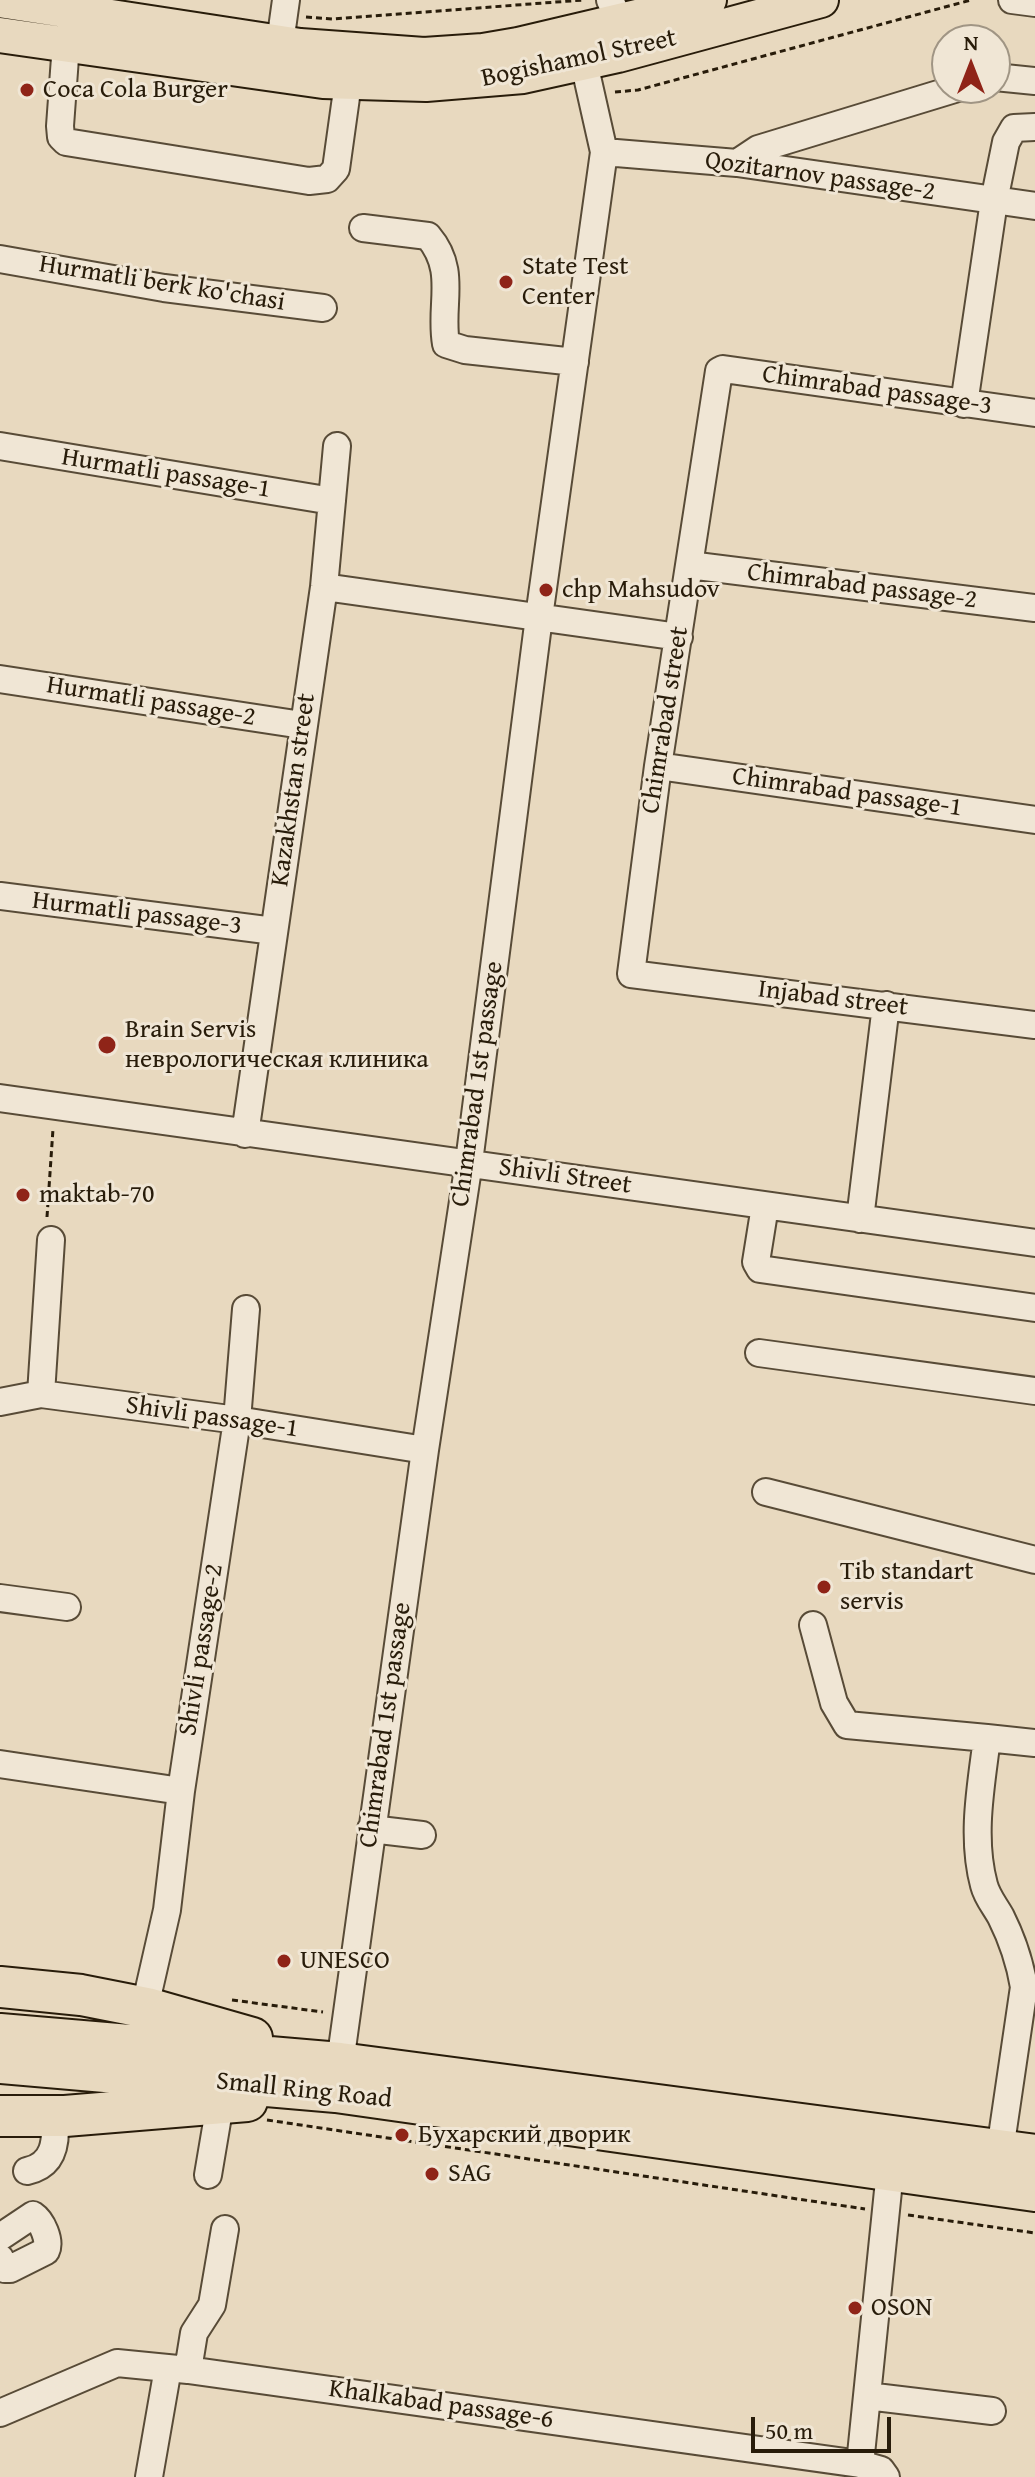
<!DOCTYPE html>
<meta charset="utf-8">
<style>
body{margin:0}
#map{position:relative;width:1035px;height:2477px;overflow:hidden;background:#e8d9bf;font-family:"Gentium Book Plus",serif}
canvas{display:block}
.north{position:absolute;left:931px;top:24px;width:80px;height:80px;box-sizing:border-box;background:#f0e6d5;border:2px solid #a09584;border-radius:50%;rotate:0deg;font-size:22px;font-weight:700;line-height:32px;text-align:center;color:#281c0a}
.north::after{content:'';display:block;margin:auto;width:28px;height:36px;background:#8f2418;clip-path:polygon(50% 0,100% 100%,50% 72%,0 100%)}
.scale{position:absolute;left:751px;top:2417px;width:140px;height:36px;box-sizing:border-box;border:4px solid #281c0a;border-top:0;padding-left:10px;font-size:24px;line-height:28px;white-space:nowrap;color:#281c0a;-webkit-text-stroke:6px #f0e6d5;paint-order:stroke}
</style>
<div id="map">
<canvas width="1035" height="2477"></canvas>
<div class="north">N</div>
<div class="scale">50 m</div>
</div>
<script>
const context = document.querySelector('canvas').getContext('2d');
context.lineJoin = 'round';
function strokePath(path, color, width, dash) { context.strokeStyle = color; context.lineWidth = width; context.lineCap = dash ? 'butt' : 'round'; context.setLineDash(dash || []); context.stroke(path); }
function drawText(font, color, halo, rows, align = 'center') {
  context.font = font + ' "Gentium Book Plus",serif'; context.lineWidth = 6; context.setLineDash([]); context.textBaseline = 'middle'; context.strokeStyle = halo; context.fillStyle = color; for (const [text, x, y, turn = 0] of rows) {
    context.save(); context.translate(x, y); context.rotate((+turn || 0) * Math.PI / 180); context.textAlign = isNaN(turn) ? turn : align; if (halo) context.strokeText(text, 0, 0); context.fillText(text, 0, 0); context.restore();
  }
}
const minor = new Path2D(`
 M 610,0 L 620,22
 M 1012,0 L 1035,3
 M 280,43 L 286,0
 M 66,44 L 60,126 L 61,137 L 66,142 L 309,181 L 327,179 L 336,169 L 348,83
 M 995,77 L 1035,81
 M 604,152 L 737,163 L 1035,206
 M 737,163 L 758,149 L 958,88
 M 363,228 L 428,236 C 458,271 439,304 446,344 L 465,350 L 575,362
 M 0,259 L 164,288 L 323,308
 M 964,404 L 994,201 L 1006,142 L 1014,128 L 1035,127
 M 1035,413 L 723,369 L 719,371 L 658,766 L 631,974 L 1035,1025
 M 0,446 L 332,501
 M 689,565 L 1035,608
 M 324,587 L 679,637
 M 0,679 L 302,725
 M 658,766 L 1035,820
 M 0,896 L 274,931
 M 0,1098 L 1035,1243
 M 245,1134 L 324,587 L 337,446
 M 765,1206 L 756,1262 L 760,1269 L 1035,1308
 M 860,1219 L 886,1005
 M 759,1353 L 1035,1391
 M 41,1394 L 51,1240
 M 0,1402 L 41,1394 L 237,1420 L 425,1450
 M 766,1492 L 1035,1560
 M 0,1598 L 67,1607
 M 813,1625 L 834,1703 L 847,1725 L 987,1738 C 981,1786 971,1837 984,1885 C 987,1897 995,1906 1001,1917 C 1012,1939 1020,1963 1024,1987 L 1000,2150
 M 987,1738 L 1035,1743
 M 0,1764 L 181,1791
 M 371,1829 L 422,1835
 M 147,2008 L 149,1989 L 167,1910 L 181,1791 L 237,1420 L 246,1309
 M 340,2063 L 425,1450 L 469,1162 L 539,617 L 604,152 L 584,63
 M 27,2171 C 55,2165 57,2140 54,2116
 M 208,2175 L 220,2104
 M 0,2237 L 33,2215 C 42,2221 51,2241 46,2251 L 10,2269 L 5,2269 L 0,2258
 M 188,2370 L 194,2333 L 212,2305 L 225,2229
 M 867,2396 L 992,2411
 M 0,2413 L 117,2363 L 188,2370 L 860,2464 L 881,2470 L 886,2477
 M 860,2464 L 890,2171
 M 149,2477 L 168,2368`);
const major = new Path2D(`
 M 0,0 L 300,46 L 424,55 L 483,51 L 518,45 L 709,0
 M 0,35 L 323,81 L 426,84 L 523,76 L 618,55 L 821,0`);
const highway = new Path2D(`
 M 0,1987 L 81,1995 L 147,2008 L 252,2038
 M 0,2034 L 340,2063 L 1035,2155
 M 0,2063 L 336,2092 L 1035,2191
 M 0,2116 L 65,2116 L 247,2101`);
strokePath(minor, '#584b37', 30);
strokePath(major, '#281c0a', 38);
strokePath(highway, '#281c0a', 44);
strokePath(new Path2D(`
 M 306,17 L 332,19 L 583,0
 M 615,92 L 638,90 L 971,0
 M 47,1217 L 53,1129
 M 232,2000 L 323,2012
 M 267,2120 L 865,2209
 M 908,2215 L 1035,2233`), '#281c0a', 3, [6, 4]);
strokePath(minor, '#f0e6d5', 26);
strokePath(major, '#e8d9bf', 34);
strokePath(highway, '#e8d9bf', 40);
for (const [x, y, r, color] of [
 [27,90,8,"#8f2418"],
 [506,282,8,"#8f2418"],
 [546,590,8,"#8f2418"],
 [107,1045,10,"#8f2418"],
 [23,1195,8,"#8f2418"],
 [824,1587,8,"#8f2418"],
 [284,1961,8,"#8f2418"],
 [402,2135,8,"#8f2418"],
 [432,2174,8,"#8f2418"],
 [855,2308,8,"#8f2418"]
]) { const dot = new Path2D(); dot.arc(x, y, r, 0, 2 * Math.PI); context.fillStyle = color; context.fill(dot); strokePath(dot, '#f0e6d5', 3); }
drawText('26px', '#281c0a', '#f0e6d5', [
 ["Bogishamol Street",579,59,-12],
 ["Qozitarnov passage-2",820,177,8],
 ["Hurmatli berk ko'chasi",162,284,9],
 ["Chimrаbаd passage-3",877,391,8],
 ["Hurmatli passage-1",166,474,9],
 ["Chimrabad passage-2",862,587,7],
 ["Hurmatli passage-2",151,702,9],
 ["Chimrаbаd street",666,720,-81],
 ["Kazakhstan street",294,790,-82],
 ["Chimrаbаd passage-1",847,793,8],
 ["Hurmatli passage-3",137,914,7],
 ["Injаbаd street",833,999,7],
 ["Chimrabad 1st passage",478,1084,-82],
 ["Shivli Street",565,1177,8],
 ["Shivli passage-1",212,1418,8],
 ["Shivli passage-2",202,1650,-81],
 ["Chimrabad 1st passage",386,1725,-82],
 ["Small Ring Road",304,2091,6],
 ["Khalkabad passage-6",441,2405,8]
]);
drawText('26px', '#281c0a', '#f0e6d5', [
 ["Coca Cola Burger",43,90],
 ["State Test",522,267],
 ["Center",522,297],
 ["chp Mahsudov",562,590],
 ["Brain Servis",125,1030],
 ["неврологическая клиника",125,1060],
 ["maktab-70",39,1195],
 ["Tib standart",840,1572],
 ["servis",840,1602],
 ["UNESCO",300,1961],
 ["Бухарский дворик",418,2135],
 ["SAG",448,2174],
 ["OSON",871,2308]
], 'left');
</script>
